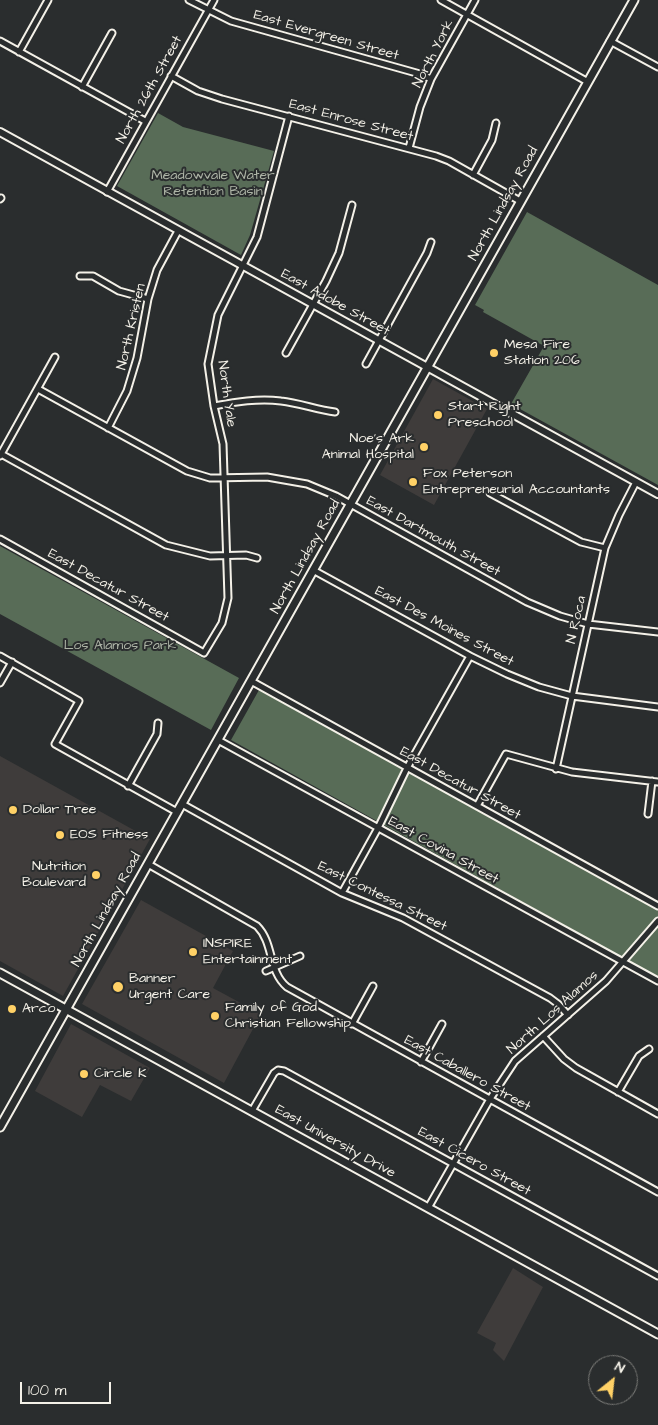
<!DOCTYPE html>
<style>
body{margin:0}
#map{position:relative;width:658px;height:1425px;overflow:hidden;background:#2a2d2e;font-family:"Architects Daughter",sans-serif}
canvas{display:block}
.north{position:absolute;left:588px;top:1355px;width:50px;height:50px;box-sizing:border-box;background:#2a2d2e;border:1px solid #7b7b78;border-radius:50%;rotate:29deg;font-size:14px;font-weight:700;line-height:20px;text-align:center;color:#f4f1e8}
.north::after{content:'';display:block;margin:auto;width:18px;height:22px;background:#ffd166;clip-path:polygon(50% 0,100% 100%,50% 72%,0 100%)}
.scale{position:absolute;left:20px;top:1382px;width:91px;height:22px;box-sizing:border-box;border:2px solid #f4f1e8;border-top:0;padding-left:6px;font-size:15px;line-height:18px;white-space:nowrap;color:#f4f1e8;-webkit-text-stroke:4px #2a2d2e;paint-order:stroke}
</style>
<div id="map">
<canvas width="658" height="1425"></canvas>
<div class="north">N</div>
<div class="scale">100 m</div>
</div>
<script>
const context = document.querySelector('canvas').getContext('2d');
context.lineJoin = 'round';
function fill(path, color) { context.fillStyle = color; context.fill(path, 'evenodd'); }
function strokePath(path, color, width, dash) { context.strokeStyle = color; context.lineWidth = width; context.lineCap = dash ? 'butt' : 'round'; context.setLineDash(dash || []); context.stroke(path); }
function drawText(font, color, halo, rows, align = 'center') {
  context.font = font + ' "Architects Daughter",sans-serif'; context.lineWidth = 4; context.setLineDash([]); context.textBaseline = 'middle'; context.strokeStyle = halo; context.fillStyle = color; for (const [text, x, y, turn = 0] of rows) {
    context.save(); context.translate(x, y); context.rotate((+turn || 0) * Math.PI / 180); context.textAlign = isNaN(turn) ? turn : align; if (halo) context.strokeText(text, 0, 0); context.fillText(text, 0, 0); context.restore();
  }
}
fill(new Path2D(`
 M 433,379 L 487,409 L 434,505 L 380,475 Z
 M 0,756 L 150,839 L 63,996 L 0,961 Z
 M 141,900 L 233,951 L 213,988 L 261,1014 L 224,1083 L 82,1004 Z
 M 71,1024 L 150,1068 L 131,1101 L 100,1085 L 82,1117 L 35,1091 Z
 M 513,1268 L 543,1287 L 504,1361 L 493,1350 L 496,1343 L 477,1333 Z`), '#3f3c3b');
fill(new Path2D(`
 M 158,113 L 183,127 L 274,151 L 250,235 L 241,255 L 117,186 Z
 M 527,212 L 658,285 L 658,485 L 511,404 L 544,346 L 483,312 L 484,310 L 475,305 Z
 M 0,546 L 239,678 L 211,730 L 0,614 Z
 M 259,690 L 658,909 L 658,977 L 231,740 Z`), '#586c57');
const minor = new Path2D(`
 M 189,0 L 231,21 L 420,74 L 431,79
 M 441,0 L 588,82
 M 0,41 L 145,121
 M 610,41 L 658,67
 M 19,52 L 48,0
 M 171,76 L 198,91 L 222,99 L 436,156 L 449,161 L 520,201
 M 82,87 L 112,33
 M 409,148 L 420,107 L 431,79 L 475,0
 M 473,175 L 492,140 L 496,123
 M 107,192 L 214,0
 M 0,199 L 1,198
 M 80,276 L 93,276 L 119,291 L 148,299
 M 286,353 L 326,281 L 339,253 L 352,205
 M 366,364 L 427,253 L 431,242
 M 38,389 L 187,471 L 210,478 L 267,477 L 307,484 L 336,496 L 527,602 L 560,616 L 588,624 L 658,632
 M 214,406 C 236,402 258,398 281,401 C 300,403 317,410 335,412
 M 108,428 L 127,391 L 137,358 L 148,299 L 157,270 L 178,231
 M 1,454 L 166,545 L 210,556 L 246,555 L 257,558
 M 0,456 L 55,357
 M 490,493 L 581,542 L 605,548
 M 0,539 L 204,653 L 222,623 L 228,598 L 223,444 L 214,406 L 208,364 L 218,315 L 257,237 L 289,116
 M 313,570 L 470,656 L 507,674 L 539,687 L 572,696 L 658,707
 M 0,656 L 79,701 L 55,744 L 177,812
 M 251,681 L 658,906
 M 0,683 L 12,662
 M 218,740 L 658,981
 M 556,769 L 605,548 L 619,515 L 636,482
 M 128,786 L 157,734 L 158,723
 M 182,804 L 342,893 L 403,918 L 550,998 L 558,1004 L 568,1015
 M 477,806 L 506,754 L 572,772 L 658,782
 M 648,814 L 652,781
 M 148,864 L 257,926 C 274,943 268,971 287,987 L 658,1192
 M 342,893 L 378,828 L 407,768 L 470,656
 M 266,971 L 300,956
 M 352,1024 L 373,986
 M 543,1036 L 564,1059 L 576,1068 L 658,1114
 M 421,1062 L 442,1024
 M 618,1092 L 639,1056 L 649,1049
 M 252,1111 L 274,1073 L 278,1070 L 284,1071 L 658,1276
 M 428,1208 L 490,1099 L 515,1061 L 606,981 L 658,921`);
const tertiary = new Path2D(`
 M 0,132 L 658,494`);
const secondary = new Path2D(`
 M 0,973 L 658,1334
 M 0,1127 L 634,0`);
strokePath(minor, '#f4f1e8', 9);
strokePath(tertiary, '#f4f1e8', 10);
strokePath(secondary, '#f4f1e8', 11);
strokePath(minor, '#2a2d2e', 5);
strokePath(tertiary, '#2a2d2e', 6);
strokePath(secondary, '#2a2d2e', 7);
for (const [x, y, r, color] of [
 [494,353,5,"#ffd166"],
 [438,415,5,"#ffd166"],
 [424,447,5,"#ffd166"],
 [413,482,5,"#ffd166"],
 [13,810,5,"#ffd166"],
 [60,835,5,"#ffd166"],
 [96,875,5,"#ffd166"],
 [193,952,5,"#ffd166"],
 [118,987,6,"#ffd166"],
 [12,1009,5,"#ffd166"],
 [215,1016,5,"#ffd166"],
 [84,1074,5,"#ffd166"]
]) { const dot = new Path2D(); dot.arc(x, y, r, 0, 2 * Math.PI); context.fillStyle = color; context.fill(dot); strokePath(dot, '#2a2d2e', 2); }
drawText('14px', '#f4f1e8', '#2a2d2e', [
 ["East Evergreen Street",326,36,16],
 ["North York",434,54,-63],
 ["North 26th Street",150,90,-61],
 ["East Enrose Street",351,121,15],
 ["North Lindsay Road",504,204,-61],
 ["East Adobe Street",335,303,29],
 ["North Kristen",132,327,-77],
 ["North Yale",226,394,82],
 ["East Dartmouth Street",433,537,29],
 ["North Lindsay Road",306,557,-61],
 ["East Decatur Street",108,586,29],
 ["N Roca",577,620,-77],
 ["East Des Moines Street",444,627,28],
 ["East Decatur Street",460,784,29],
 ["East Covina Street",443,851,29],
 ["East Contessa Street",382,897,26],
 ["North Lindsay Road",107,910,-61],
 ["North Los Alamos",553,1013,-42],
 ["East Caballero Street",467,1074,29],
 ["East University Drive",335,1142,29],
 ["East Cicero Street",474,1162,29]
]);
drawText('14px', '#aeb5a7', '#2a2d2e', [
 ["Meadowvale Water",213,176],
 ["Retention Basin",213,192],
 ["Los Alamos Park",120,646]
]);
drawText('14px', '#f4f1e8', '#2a2d2e', [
 ["Mesa Fire",504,345],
 ["Station 206",504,361],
 ["Start Right",448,407],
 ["Preschool",448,423],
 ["Noe's Ark",414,439,"right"],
 ["Animal Hospital",414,455,"right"],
 ["Fox Peterson",423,474],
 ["Entrepreneurial Accountants",423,490],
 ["Dollar Tree",23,810],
 ["EOS Fitness",70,835],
 ["Nutrition",86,867,"right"],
 ["Boulevard",86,883,"right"],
 ["INSPIRE",203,944],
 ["Entertainment",203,960],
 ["Banner",129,979],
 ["Urgent Care",129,995],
 ["Family of God",225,1008],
 ["Christian Fellowship",225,1024],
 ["Arco",22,1009],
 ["Circle K",94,1074]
], 'left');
</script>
